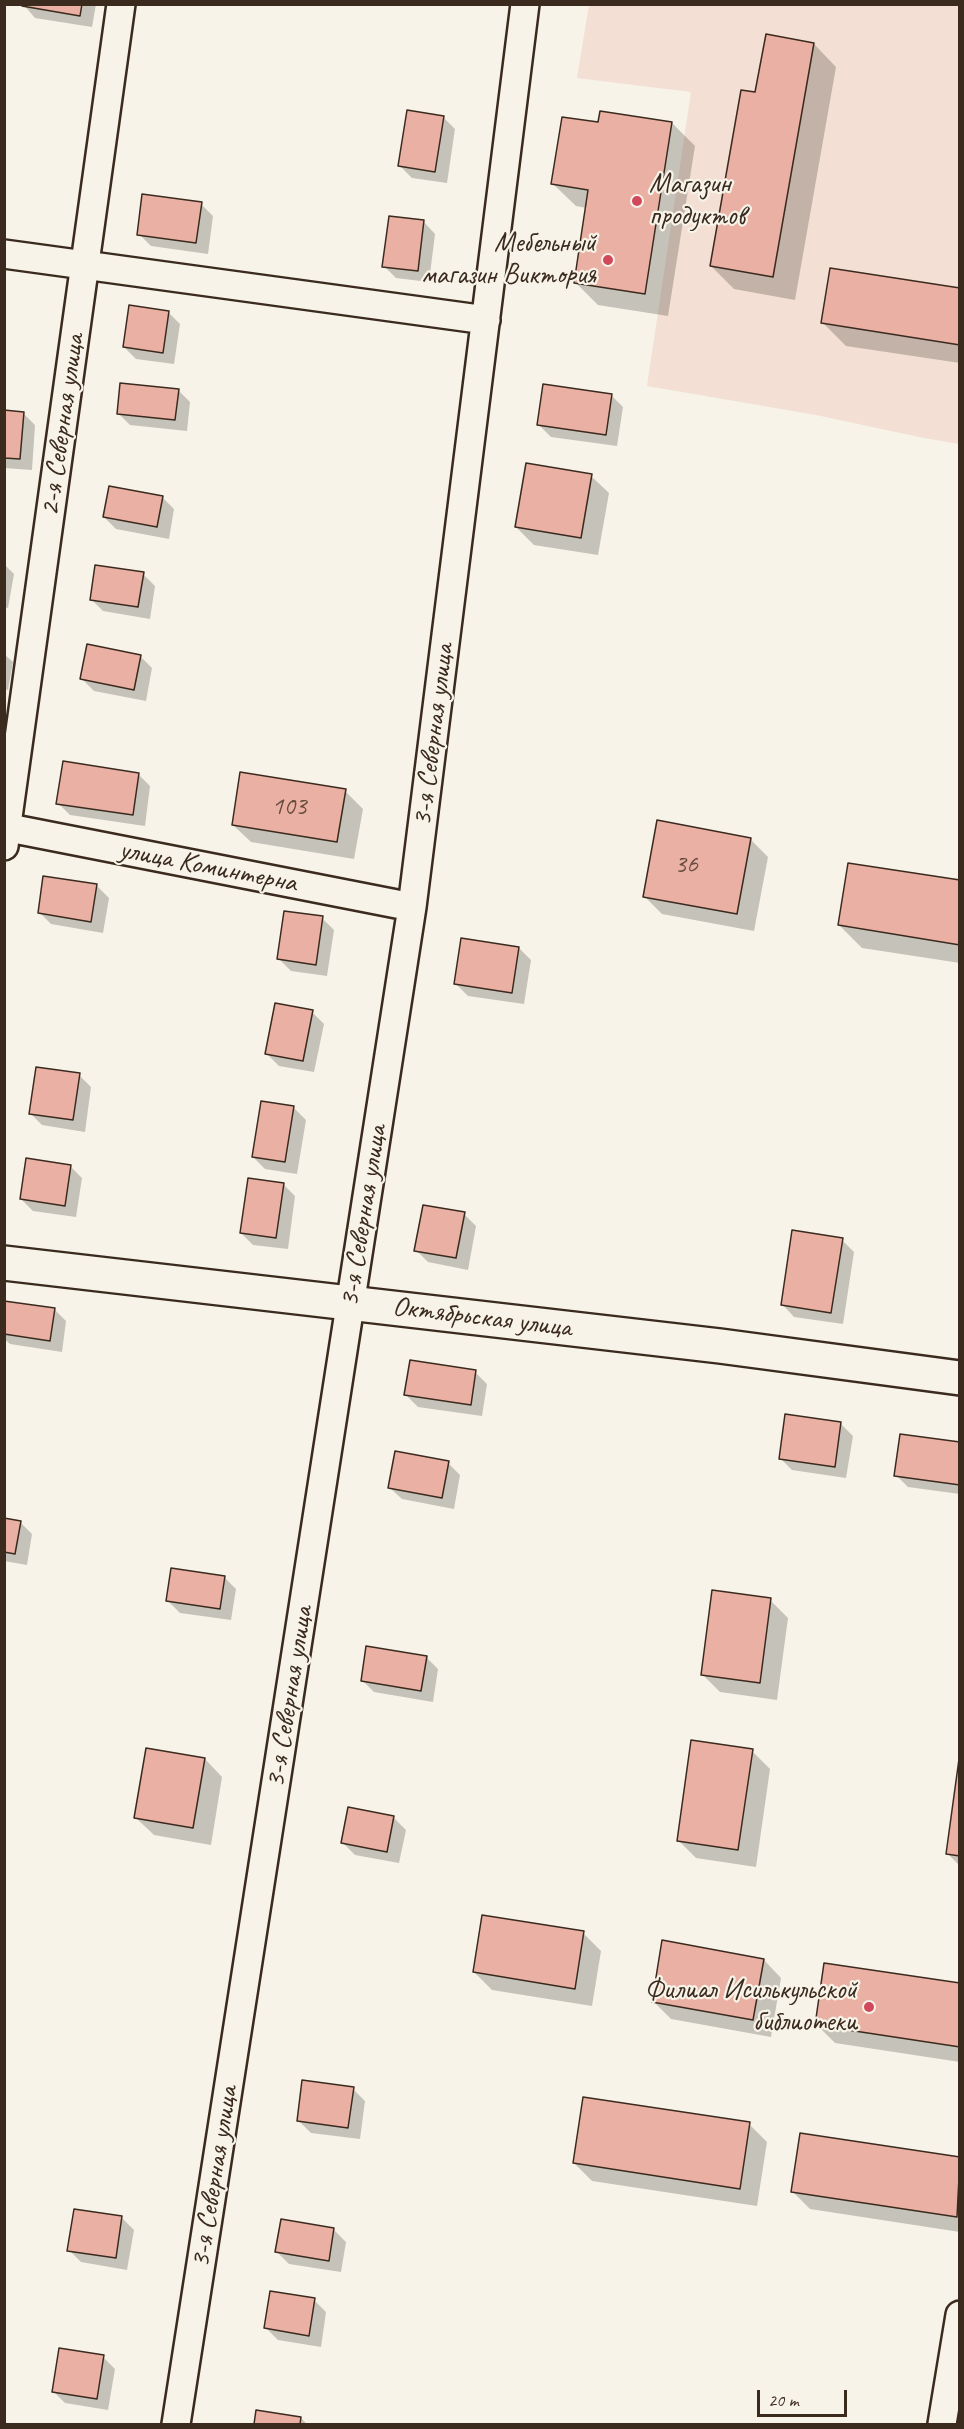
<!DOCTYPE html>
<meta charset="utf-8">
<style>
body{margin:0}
#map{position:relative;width:964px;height:2429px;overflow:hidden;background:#f7f3e8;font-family:Caveat,sans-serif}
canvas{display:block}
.frame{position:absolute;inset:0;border:6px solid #3b2a1e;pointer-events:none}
.scale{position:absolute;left:757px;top:2390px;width:90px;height:27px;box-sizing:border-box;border:3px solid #3b2a1e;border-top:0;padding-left:8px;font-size:18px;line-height:21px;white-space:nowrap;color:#3b2a1e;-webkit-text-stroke:4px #f7f3e8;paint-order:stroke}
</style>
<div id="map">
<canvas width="964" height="2429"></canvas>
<div class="frame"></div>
<div class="scale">20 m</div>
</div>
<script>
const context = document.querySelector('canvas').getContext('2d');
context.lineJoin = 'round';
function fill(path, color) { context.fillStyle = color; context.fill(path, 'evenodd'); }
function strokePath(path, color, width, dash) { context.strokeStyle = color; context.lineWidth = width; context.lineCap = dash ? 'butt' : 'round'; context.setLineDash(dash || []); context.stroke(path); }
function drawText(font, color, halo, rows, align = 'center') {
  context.font = font + ' Caveat,sans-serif'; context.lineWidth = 4.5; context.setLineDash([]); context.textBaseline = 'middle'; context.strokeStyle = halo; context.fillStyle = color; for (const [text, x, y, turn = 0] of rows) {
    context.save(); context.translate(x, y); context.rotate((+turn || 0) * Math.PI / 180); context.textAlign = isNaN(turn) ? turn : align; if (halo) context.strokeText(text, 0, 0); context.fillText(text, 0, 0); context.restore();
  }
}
fill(new Path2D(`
 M 589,5 L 959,5 L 959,444 L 924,438 L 816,415 L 647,386 L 691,92 L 577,78 Z`), '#f3dfd3');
fill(new Path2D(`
 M 23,4 L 96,4 L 92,27 L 35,18 Z
 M 814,44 L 836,67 L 795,300 L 734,289 L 711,266 Z
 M 443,117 L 455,129 L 447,183 L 412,178 L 400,166 Z
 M 672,123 L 695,146 L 668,316 L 598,305 L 575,282 L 587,208 L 576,206 L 553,184 L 599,124 Z
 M 201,204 L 213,216 L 208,254 L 151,246 L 139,234 Z
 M 423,221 L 435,234 L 429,282 L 396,278 L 384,266 Z
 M 960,290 L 960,363 L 846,346 L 823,323 Z
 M 168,312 L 180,324 L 174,364 L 136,359 L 124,347 Z
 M 178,390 L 190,402 L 187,431 L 130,425 L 118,413 Z
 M 611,395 L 623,407 L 617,446 L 551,437 L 539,425 Z
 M 4,412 L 23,413 L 35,425 L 32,470 L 4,468 Z
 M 591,476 L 609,493 L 598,555 L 534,545 L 516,527 Z
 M 162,497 L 174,509 L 169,539 L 116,529 L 104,517 Z
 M 4,564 L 14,574 L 8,608 L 4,607 Z
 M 143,574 L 155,586 L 150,619 L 103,611 L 91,599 Z
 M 4,654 L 13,662 L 8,690 L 4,689 Z
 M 140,656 L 152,668 L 146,701 L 94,691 L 82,679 Z
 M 138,774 L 150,786 L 145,826 L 70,815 L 58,803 Z
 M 345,791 L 363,809 L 354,859 L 251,842 L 233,825 Z
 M 750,839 L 768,857 L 754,931 L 662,914 L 644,896 Z
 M 960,882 L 960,963 L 862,948 L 839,925 Z
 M 97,886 L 109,898 L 103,933 L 51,924 L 39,912 Z
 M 322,918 L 334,930 L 327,976 L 291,971 L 279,959 Z
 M 519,948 L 531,960 L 524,1004 L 468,996 L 456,984 Z
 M 312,1012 L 324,1024 L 314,1072 L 279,1066 L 267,1054 Z
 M 79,1075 L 91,1087 L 85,1132 L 42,1125 L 30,1113 Z
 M 294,1108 L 306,1120 L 297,1174 L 265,1169 L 253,1157 Z
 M 70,1166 L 82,1178 L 76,1217 L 33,1211 L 21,1199 Z
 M 283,1184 L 295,1196 L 288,1249 L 253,1245 L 241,1233 Z
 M 464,1214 L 476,1226 L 468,1270 L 428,1262 L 416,1250 Z
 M 842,1240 L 854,1252 L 843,1324 L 794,1317 L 782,1304 Z
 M 4,1302 L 54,1309 L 66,1321 L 62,1352 L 10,1344 L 4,1339 Z
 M 475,1372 L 487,1384 L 482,1416 L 418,1407 L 406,1395 Z
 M 841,1424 L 853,1436 L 846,1478 L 792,1470 L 780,1458 Z
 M 960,1444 L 960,1494 L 908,1487 L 896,1475 Z
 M 448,1463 L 460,1475 L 454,1509 L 402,1499 L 389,1487 Z
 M 4,1519 L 20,1522 L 32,1534 L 27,1565 L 4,1561 Z
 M 224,1577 L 236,1589 L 231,1620 L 180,1613 L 168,1601 Z
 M 770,1600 L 788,1618 L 777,1700 L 720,1692 L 702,1674 Z
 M 426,1657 L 438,1669 L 433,1702 L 374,1692 L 362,1680 Z
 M 752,1751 L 770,1769 L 756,1867 L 696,1858 L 678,1840 Z
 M 205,1759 L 222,1777 L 211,1845 L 154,1835 L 136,1818 Z
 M 960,1766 L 960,1866 L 947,1853 Z
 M 349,1809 L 394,1818 L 406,1830 L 399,1863 L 355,1855 L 343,1843 Z
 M 583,1933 L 601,1951 L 592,2006 L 492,1990 L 474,1972 Z
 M 764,1960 L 781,1978 L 771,2037 L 671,2019 L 653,2001 Z
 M 960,1985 L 960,2062 L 835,2043 L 817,2025 Z
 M 353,2089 L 365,2101 L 360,2139 L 311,2133 L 299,2121 Z
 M 749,2124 L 767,2142 L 757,2206 L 592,2181 L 574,2163 Z
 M 960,2159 L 960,2232 L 810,2209 L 792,2191 Z
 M 122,2218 L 134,2230 L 127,2270 L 81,2262 L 69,2250 Z
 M 334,2230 L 346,2242 L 341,2272 L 289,2264 L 277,2252 Z
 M 314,2300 L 326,2312 L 321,2347 L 278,2340 L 266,2328 Z
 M 103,2357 L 115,2369 L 108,2410 L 65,2403 L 53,2391 Z
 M 257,2412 L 301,2418 L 307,2424 L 255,2424 Z`), '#0003');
const building = new Path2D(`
 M 22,4 L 82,4 L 80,16 L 22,6 Z
 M 766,34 L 814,43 L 773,277 L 710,266 L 741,90 L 755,92 Z
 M 407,110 L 444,116 L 435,172 L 398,166 Z
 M 600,111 L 672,122 L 645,294 L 574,283 L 588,190 L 551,184 L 562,117 L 598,122 Z
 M 142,194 L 202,202 L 196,243 L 137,235 Z
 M 389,216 L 424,220 L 418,271 L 382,267 Z
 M 830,268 L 960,288 L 960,345 L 821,323 Z
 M 129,305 L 169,311 L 163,353 L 123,347 Z
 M 120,383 L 179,389 L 175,420 L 117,414 Z
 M 543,384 L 612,394 L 606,435 L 537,425 Z
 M 4,410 L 24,412 L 20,459 L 4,458 Z
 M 526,463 L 592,474 L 581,538 L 515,527 Z
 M 109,486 L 163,496 L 157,527 L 103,517 Z
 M 95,565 L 144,572 L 138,607 L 90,600 Z
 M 87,644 L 141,655 L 134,690 L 80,679 Z
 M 63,761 L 139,773 L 133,815 L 56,804 Z
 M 240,772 L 346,789 L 337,842 L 232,825 Z
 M 657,820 L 751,838 L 737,914 L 643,897 Z
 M 848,863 L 960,880 L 960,945 L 838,925 Z
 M 43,876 L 97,884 L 91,922 L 38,913 Z
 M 284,911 L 323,916 L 316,965 L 277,959 Z
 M 461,938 L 519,947 L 512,993 L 454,984 Z
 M 275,1003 L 313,1010 L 303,1061 L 265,1054 Z
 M 36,1067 L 80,1073 L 73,1120 L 29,1114 Z
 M 261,1101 L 294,1106 L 285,1162 L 252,1157 Z
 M 26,1158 L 71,1165 L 65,1206 L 20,1199 Z
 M 248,1178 L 284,1183 L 276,1238 L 240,1233 Z
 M 423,1205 L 465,1212 L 456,1258 L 414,1251 Z
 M 792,1230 L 843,1238 L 831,1313 L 781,1305 Z
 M 4,1301 L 55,1308 L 50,1341 L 4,1334 Z
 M 410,1360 L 476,1370 L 471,1405 L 404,1395 Z
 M 785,1414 L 841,1422 L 835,1467 L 779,1459 Z
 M 900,1434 L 960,1442 L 960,1485 L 894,1476 Z
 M 395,1451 L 449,1461 L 442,1498 L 388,1488 Z
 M 4,1518 L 21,1521 L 15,1554 L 4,1552 Z
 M 171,1568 L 225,1576 L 220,1609 L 166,1601 Z
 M 712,1590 L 771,1598 L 760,1683 L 701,1675 Z
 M 366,1646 L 427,1656 L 421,1691 L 361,1681 Z
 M 691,1740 L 753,1749 L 738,1850 L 677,1841 Z
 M 146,1748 L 205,1758 L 193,1828 L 134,1818 Z
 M 959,1759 L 960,1759 L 960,1856 L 946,1854 Z
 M 348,1807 L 394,1816 L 387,1852 L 341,1843 Z
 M 482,1915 L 584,1931 L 575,1989 L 473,1972 Z
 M 662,1940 L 764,1959 L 753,2020 L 652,2002 Z
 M 824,1963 L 960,1983 L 960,2047 L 815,2025 Z
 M 302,2080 L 354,2087 L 348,2128 L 297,2121 Z
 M 583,2097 L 750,2122 L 740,2189 L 573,2163 Z
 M 800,2133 L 960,2157 L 957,2217 L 791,2192 Z
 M 74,2209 L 122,2216 L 116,2258 L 67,2251 Z
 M 281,2219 L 334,2228 L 329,2261 L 275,2252 Z
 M 270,2291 L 315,2298 L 309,2336 L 264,2328 Z
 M 59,2348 L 104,2355 L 97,2399 L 52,2392 Z
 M 256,2410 L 301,2417 L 300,2424 L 254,2424 Z`);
fill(building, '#e9b0a3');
strokePath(building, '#3b2a1e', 1.5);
const street = new Path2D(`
 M 4,254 L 486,320
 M 4,827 L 412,907
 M 4,846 L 121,4
 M 176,2424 L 412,907 L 525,4
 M 942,2424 L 960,2315`);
const secondary = new Path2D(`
 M 4,1263 L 720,1346 L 960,1378`);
strokePath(street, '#3b2a1e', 32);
strokePath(secondary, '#3b2a1e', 38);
strokePath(street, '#f7f3e8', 27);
strokePath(secondary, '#f7f3e8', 33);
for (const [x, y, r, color] of [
 [637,201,6,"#d1495b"],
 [608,260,6,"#d1495b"],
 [869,2007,6,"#d1495b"]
]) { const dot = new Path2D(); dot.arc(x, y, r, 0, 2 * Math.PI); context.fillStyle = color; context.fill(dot); strokePath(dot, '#f7f3e8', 2); }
drawText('26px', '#664c3f', null, [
 ["103",289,807],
 ["36",686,865]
]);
drawText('28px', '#3b2a1e', '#f7f3e8', [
 ["Магазин",649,185,"left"],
 ["продуктов",649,217,"left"],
 ["Мебельный",596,244],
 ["магазин Виктория",596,276],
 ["Филиал Исилькульской",857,1991],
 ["библиотеки",857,2023]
], 'right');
drawText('28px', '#3b2a1e', '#f7f3e8', [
 ["2-я Северная улица",63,425,-82],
 ["3-я Северная улица",434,735,-83],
 ["улица Коминтерна",208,867,11],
 ["3-я Северная улица",364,1216,-81],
 ["Октябрьская улица",482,1318,7],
 ["3-я Северная улица",290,1697,-81],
 ["3-я Северная улица",215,2177,-81]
]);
</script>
